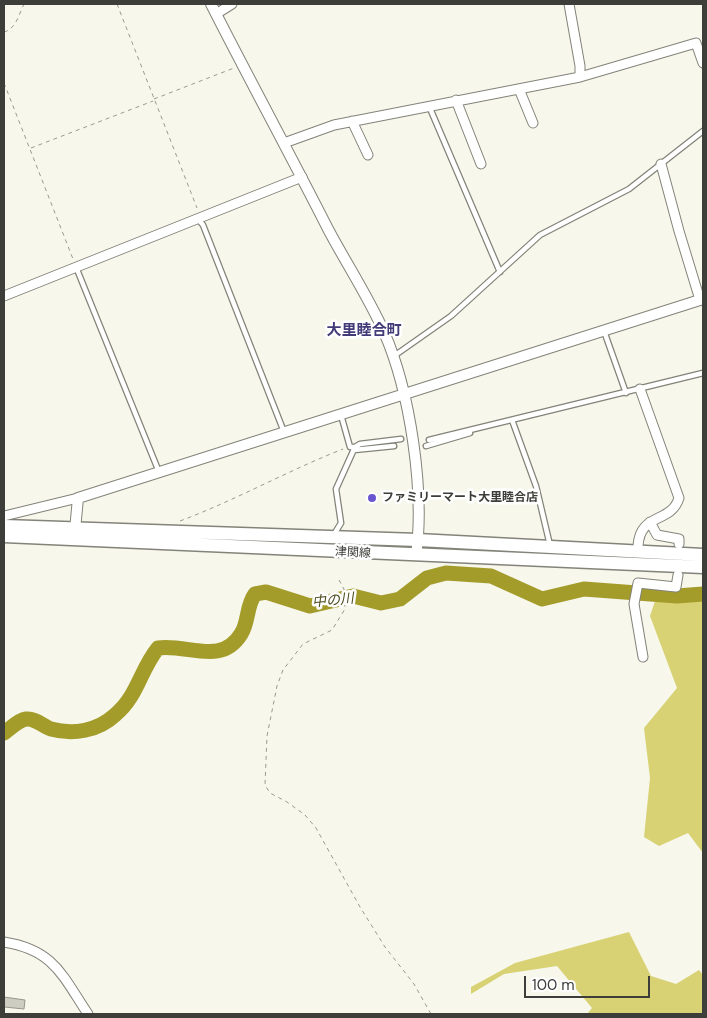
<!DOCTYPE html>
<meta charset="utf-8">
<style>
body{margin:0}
#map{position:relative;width:707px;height:1018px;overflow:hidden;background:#f7f7ec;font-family:"DM Sans",sans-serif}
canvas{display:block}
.frame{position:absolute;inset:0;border:5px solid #3d3d39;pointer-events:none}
.scale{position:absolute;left:524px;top:976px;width:126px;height:22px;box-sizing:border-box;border:2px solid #3d3d39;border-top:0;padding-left:6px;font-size:15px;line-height:18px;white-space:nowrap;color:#3d3d39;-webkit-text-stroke:4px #fff;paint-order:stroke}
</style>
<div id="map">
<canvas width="707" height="1018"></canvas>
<div class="frame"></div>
<div class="scale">100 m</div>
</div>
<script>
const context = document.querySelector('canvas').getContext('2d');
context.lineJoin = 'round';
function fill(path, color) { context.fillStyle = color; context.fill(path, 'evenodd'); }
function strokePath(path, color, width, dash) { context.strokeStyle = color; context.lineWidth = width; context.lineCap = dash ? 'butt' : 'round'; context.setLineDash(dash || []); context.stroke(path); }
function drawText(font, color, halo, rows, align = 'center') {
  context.font = font + ' "DM Sans","Noto Sans JP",sans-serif'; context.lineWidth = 5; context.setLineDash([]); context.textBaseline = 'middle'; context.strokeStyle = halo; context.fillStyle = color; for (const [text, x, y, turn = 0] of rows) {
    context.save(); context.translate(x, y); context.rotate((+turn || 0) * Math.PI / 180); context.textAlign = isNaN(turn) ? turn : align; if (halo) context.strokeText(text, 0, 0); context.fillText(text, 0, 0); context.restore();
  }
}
fill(new Path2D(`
 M 703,588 L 703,853 L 688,833 L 659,846 L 644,837 L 650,778 L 644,728 L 677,688 L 650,616 L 658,592 Z
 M 629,932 L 651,976 L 676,984 L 699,970 L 703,975 L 703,1014 L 587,1014 L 592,1008 L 557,966 L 504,974 L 471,994 L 471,987 L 515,963 Z`), '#d8d274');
strokePath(new Path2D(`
 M 4,733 C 10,729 18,720 26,719 C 35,718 43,726 51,729 C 73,735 98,731 115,715 C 138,696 140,670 158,648 C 189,644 221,666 241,634 C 249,622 246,606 255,594 L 266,592 L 310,606 L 353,596 L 381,603 L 400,599 L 427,578 L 446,573 L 491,576 L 542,599 L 584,589 L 677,596 L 703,594`), '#a49c2a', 15);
const building = new Path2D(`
 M 4,997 L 25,1000 L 24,1009 L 4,1007 Z`);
fill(building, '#cdcdc2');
strokePath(building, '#96968c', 1);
const service = new Path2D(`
 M 429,106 L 500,272
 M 198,219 L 203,225 L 284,432
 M 76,267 L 159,472
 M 604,331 L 626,393
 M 394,356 L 451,316 L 540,235 L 629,189 L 703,131
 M 512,420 L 536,486 L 549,541
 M 429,440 L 703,373
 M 426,446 L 470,433
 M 355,447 L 360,444 L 401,439
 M 354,450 L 394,446
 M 333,536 L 341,523 L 336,489 L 355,447 L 350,447 L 341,415`);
const minor = new Path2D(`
 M 569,4 L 580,66 L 580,77
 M 216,14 L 232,4
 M 519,89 L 533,123
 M 456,100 L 481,164
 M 352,121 L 368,155
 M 284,143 L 334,125 L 580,77 L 696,43 L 703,63
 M 661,164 L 679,231 L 700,300
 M 4,296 L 302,177
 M 4,516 L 78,498
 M 650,522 L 657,535 L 679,539 L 679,544
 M 638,546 C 640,512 671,524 679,498 L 640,389
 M 643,657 L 634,604 L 638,583 L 676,587 L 678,575
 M 4,942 C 54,950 62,975 88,1014`);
const tertiary = new Path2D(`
 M 211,4 C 249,79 290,154 328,229 C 346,263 368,296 384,332 C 410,391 425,491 416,555
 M 75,530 L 78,498 L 703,299`);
const primary = new Path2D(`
 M 4,526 L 418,540 L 703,555
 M 4,536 L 703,567`);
strokePath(service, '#838379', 7);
strokePath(minor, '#838379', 11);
strokePath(tertiary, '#838379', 12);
strokePath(primary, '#838379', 15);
strokePath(new Path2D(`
 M 117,4 L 197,208
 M 4,32 C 16,29 19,14 24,4
 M 4,83 L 73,259
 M 154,99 L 234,68
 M 31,148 L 153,101
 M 180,521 C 236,500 287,471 343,449
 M 339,580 L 344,589 L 345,609 L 332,630 L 303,644 L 283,670 L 277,686 L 267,736 L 265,785 L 270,793 L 287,802 L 305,815 L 316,828 L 360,907 L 385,947 L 414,984 L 431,1014`), '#999991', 1, [4, 4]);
strokePath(service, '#fff', 4.5);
strokePath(minor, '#fff', 9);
strokePath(tertiary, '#fff', 10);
strokePath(primary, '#fff', 12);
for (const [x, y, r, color] of [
 [372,498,5,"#6855cf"]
]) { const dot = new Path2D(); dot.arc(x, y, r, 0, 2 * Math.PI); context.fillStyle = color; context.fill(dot); strokePath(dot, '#fff', 2); }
drawText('bold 12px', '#3d3d39', '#fff', [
 ["ファミリーマート大里睦合店",382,498]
], 'left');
drawText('12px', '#3d3d39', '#fff', [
 ["津関線",353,553,3]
]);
drawText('italic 14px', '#4d4a1e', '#fff', [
 ["中の川",333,601,-6]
]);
drawText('bold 15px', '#423b78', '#fff', [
 ["大里睦合町",364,331]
]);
</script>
